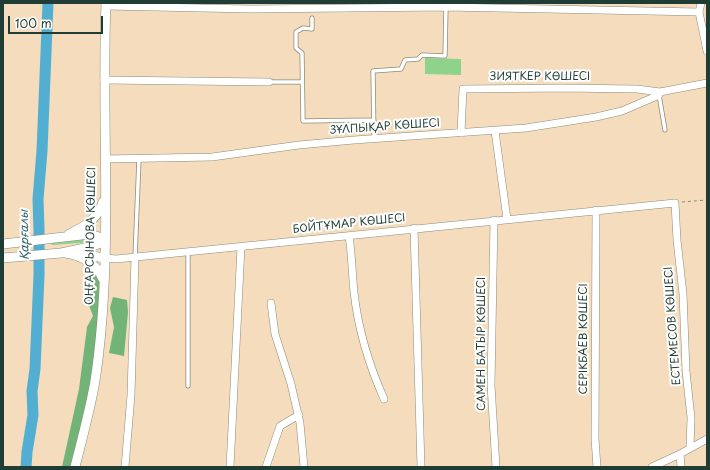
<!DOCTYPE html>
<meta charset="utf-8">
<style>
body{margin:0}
#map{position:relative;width:710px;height:470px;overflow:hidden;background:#f4dcbd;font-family:"Playpen Sans",sans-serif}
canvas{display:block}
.frame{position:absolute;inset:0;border:4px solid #1f3d34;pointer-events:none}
.scale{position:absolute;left:8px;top:16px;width:95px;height:18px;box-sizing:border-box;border:2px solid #1f3d34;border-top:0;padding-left:5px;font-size:12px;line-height:14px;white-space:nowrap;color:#1f3d34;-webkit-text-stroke:3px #fff;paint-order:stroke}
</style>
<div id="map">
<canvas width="710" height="470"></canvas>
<div class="frame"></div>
<div class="scale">100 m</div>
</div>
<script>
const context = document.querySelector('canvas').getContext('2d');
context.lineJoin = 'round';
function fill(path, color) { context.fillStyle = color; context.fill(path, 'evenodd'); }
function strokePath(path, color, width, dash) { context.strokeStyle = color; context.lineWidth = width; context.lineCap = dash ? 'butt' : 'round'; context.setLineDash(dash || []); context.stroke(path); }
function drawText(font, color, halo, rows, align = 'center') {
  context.font = font + ' "Playpen Sans",sans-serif'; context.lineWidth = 4; context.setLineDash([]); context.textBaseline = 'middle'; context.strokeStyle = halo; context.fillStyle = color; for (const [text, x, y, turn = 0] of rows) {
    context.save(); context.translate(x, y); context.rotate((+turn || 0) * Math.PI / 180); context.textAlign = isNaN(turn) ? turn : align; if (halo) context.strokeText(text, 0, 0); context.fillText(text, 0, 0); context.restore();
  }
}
fill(new Path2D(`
 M 425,58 L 461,59 L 461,75 L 425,74 Z
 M 90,237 L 93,242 L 52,245 L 51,242 Z`), '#8ed28b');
fill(new Path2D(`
 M 93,269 L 100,272 L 95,382 L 75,467 L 62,467 L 79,389 L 87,327 L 93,316 L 87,300 Z
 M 113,297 L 127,300 L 128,312 L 124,356 L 109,353 L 114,327 L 110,308 Z`), '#72b477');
strokePath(new Path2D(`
 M 26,467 L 27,452 L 33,415 L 32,391 L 35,369 L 39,275 L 39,229 L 38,199 L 42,151 L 48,3`), '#53afd1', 11);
const lane = new Path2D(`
 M 312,18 L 312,29 L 303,28 L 296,32 L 296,48 L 302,53 L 303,121 L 374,120
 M 269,82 L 302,82
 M 659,95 L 665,130
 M 374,139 L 373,71 L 401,69 L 405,60 L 418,59 L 422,55 L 445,56 L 446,7
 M 135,257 L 139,159
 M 188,386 L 188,253`);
const street = new Path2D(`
 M 701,3 L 699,12 L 707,51
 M 106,6 L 250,9 L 446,7 L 699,12
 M 104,80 L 269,82
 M 495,131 L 507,219
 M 461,133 L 463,89 L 562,88 L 637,89 L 660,92 L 707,83
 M 105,159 L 212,157 L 299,145 L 354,140 L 526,128 L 596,117 L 622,111 L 659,95 L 660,92
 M 596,210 L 595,439 L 597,467
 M 494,220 L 491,385 L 496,467
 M 414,228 L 421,467
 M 349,236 C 352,255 352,273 354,292 C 358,329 369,365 384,399
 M 105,258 L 116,259 L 675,203 L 677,240 L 683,294 L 686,371 L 691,418 L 690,448
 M 271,303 L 275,334 L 291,384 L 300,423 L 304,467
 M 680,454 L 681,467
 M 125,467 L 131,395 L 135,258
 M 230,467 L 241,247
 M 266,467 L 280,426 L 299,415
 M 652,467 L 680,454 L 707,439`);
const secondary = new Path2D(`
 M 69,234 C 84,227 98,219 103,202
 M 3,244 L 90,234 L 105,239
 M 65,253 C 81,255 97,264 103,279
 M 78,254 L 105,258
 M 3,258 L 61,253 L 90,247 L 98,244 L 105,239
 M 75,467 C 82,439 90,410 95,381 C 114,256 101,129 106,3`);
strokePath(lane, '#8a8c78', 5);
strokePath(street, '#8a8c78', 8);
strokePath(secondary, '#8a8c78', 10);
strokePath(new Path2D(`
 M 682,202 L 707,200`), '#8a8c78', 1, [3, 3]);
strokePath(lane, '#fff', 3.5);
strokePath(street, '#fff', 7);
strokePath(secondary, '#fff', 9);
drawText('11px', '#1f3d34', '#fff', [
 ["ЗИЯТКЕР КӨШЕСІ",540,77],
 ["ЗҰЛПЫҚАР КӨШЕСІ",385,127,-4],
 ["БОЙТҰМАР КӨШЕСІ",349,224,-6],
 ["ОҢҒАРСЫНОВА КӨШЕСІ",91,236,-89],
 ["ЕСТЕМЕСОВ КӨШЕСІ",673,326,-94],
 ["СЕРІКБАЕВ КӨШЕСІ",584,339,-90],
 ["САМЕН БАТЫР КӨШЕСІ",482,344,-90]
]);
drawText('italic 12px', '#31656b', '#fff', [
 ["Қарғалы",25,235,-91]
]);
</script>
